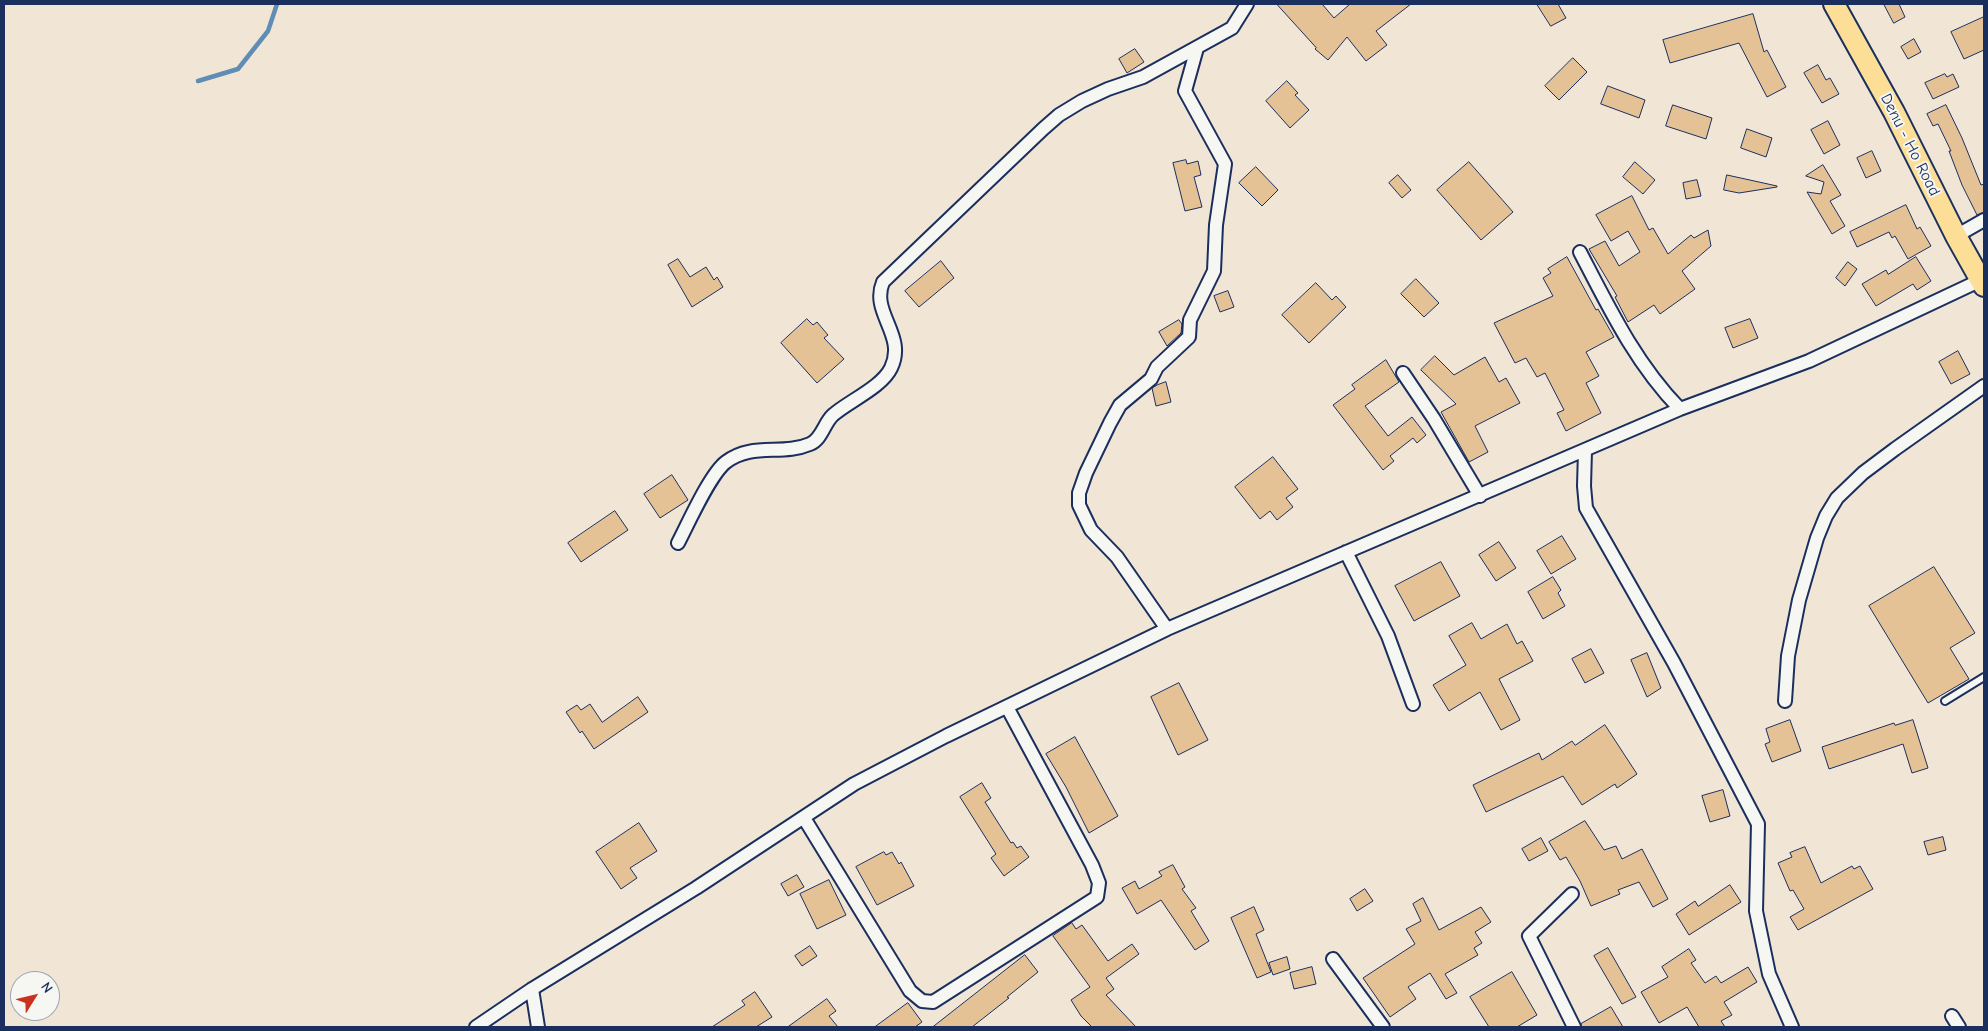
<!DOCTYPE html>
<style>
body{margin:0}
#map{position:relative;width:1988px;height:1031px;overflow:hidden;background:#f1e6d6;font-family:"Comic Neue",sans-serif}
canvas{display:block}
.frame{position:absolute;inset:0;border:5px solid #1b2f5e;pointer-events:none}
.north{position:absolute;left:10px;top:971px;width:50px;height:50px;box-sizing:border-box;background:#f6f6f2;border:1px solid #9ea6b7;border-radius:50%;rotate:54deg;font-size:14px;font-weight:700;line-height:20px;text-align:center;color:#1b2f5e}
.north::after{content:'';display:block;margin:auto;width:18px;height:22px;background:#c8321e;clip-path:polygon(50% 0,100% 100%,50% 72%,0 100%)}
</style>
<div id="map">
<canvas width="1988" height="1031"></canvas>
<div class="frame"></div>
<div class="north">N</div>
</div>
<script>
const context = document.querySelector('canvas').getContext('2d');
context.lineJoin = 'round';
function strokePath(path, color, width, dash) { context.strokeStyle = color; context.lineWidth = width; context.lineCap = dash ? 'butt' : 'round'; context.setLineDash(dash || []); context.stroke(path); }
function fill(path, color) { context.fillStyle = color; context.fill(path, 'evenodd'); }
function drawText(font, color, halo, rows, align = 'center') {
  context.font = font + ' "Comic Neue",sans-serif'; context.lineWidth = 4; context.setLineDash([]); context.textBaseline = 'middle'; context.strokeStyle = halo; context.fillStyle = color; for (const [text, x, y, turn = 0] of rows) {
    context.save(); context.translate(x, y); context.rotate((+turn || 0) * Math.PI / 180); context.textAlign = isNaN(turn) ? turn : align; if (halo) context.strokeText(text, 0, 0); context.fillText(text, 0, 0); context.restore();
  }
}
strokePath(new Path2D(`
 M 198,81 L 238,69 L 268,31 L 277,4`), '#5f8db4', 4.5);
const building = new Path2D(`
 M 1277,4 L 1322,4 L 1334,18 L 1350,4 L 1411,4 L 1376,31 L 1387,45 L 1366,61 L 1347,37 L 1328,60 L 1315,49 L 1316,48 Z
 M 1537,4 L 1558,4 L 1566,18 L 1551,26 Z
 M 1884,4 L 1899,4 L 1905,17 L 1894,23 Z
 M 1753,14 L 1764,52 L 1767,50 L 1786,87 L 1767,97 L 1739,43 L 1670,63 L 1663,40 Z
 M 1984,17 L 1984,50 L 1964,59 L 1951,32 Z
 M 1914,39 L 1921,52 L 1908,59 L 1901,47 Z
 M 1135,49 L 1144,62 L 1127,73 L 1119,59 Z
 M 1573,58 L 1587,72 L 1559,100 L 1545,86 Z
 M 1818,65 L 1826,80 L 1830,78 L 1839,94 L 1822,103 L 1804,73 Z
 M 1945,74 L 1947,77 L 1953,74 L 1959,87 L 1933,99 L 1925,83 Z
 M 1287,81 L 1298,93 L 1295,95 L 1309,110 L 1290,128 L 1266,101 Z
 M 1608,86 L 1645,100 L 1639,118 L 1601,104 Z
 M 1673,105 L 1712,118 L 1706,139 L 1666,126 Z
 M 1946,105 L 1962,138 L 1981,185 L 1984,184 L 1984,212 L 1977,215 L 1962,185 L 1949,151 L 1951,151 L 1938,124 L 1933,126 L 1927,114 Z
 M 1828,121 L 1840,145 L 1824,154 L 1811,130 Z
 M 1747,129 L 1772,138 L 1766,157 L 1741,148 Z
 M 1872,151 L 1881,171 L 1866,178 L 1857,158 Z
 M 1186,160 L 1187,164 L 1198,161 L 1201,175 L 1194,177 L 1202,207 L 1185,211 L 1173,163 Z
 M 1469,162 L 1513,212 L 1481,240 L 1437,190 Z
 M 1635,162 L 1655,180 L 1643,194 L 1623,177 Z
 M 1823,165 L 1841,195 L 1830,201 L 1845,226 L 1832,234 L 1807,192 L 1821,194 L 1824,182 L 1806,176 Z
 M 1256,167 L 1278,190 L 1262,206 L 1239,183 Z
 M 1398,175 L 1411,190 L 1402,198 L 1389,183 Z
 M 1727,175 L 1777,186 L 1777,187 L 1739,193 L 1724,190 Z
 M 1697,180 L 1701,196 L 1686,199 L 1683,183 Z
 M 1632,196 L 1649,230 L 1653,228 L 1668,254 L 1691,235 L 1694,238 L 1708,230 L 1711,246 L 1682,271 L 1695,289 L 1660,314 L 1654,305 L 1628,322 L 1615,297 L 1617,296 L 1589,249 L 1605,241 L 1619,266 L 1640,252 L 1628,231 L 1611,241 L 1596,215 Z
 M 1906,205 L 1917,229 L 1920,227 L 1931,246 L 1908,259 L 1895,236 L 1892,238 L 1889,232 L 1857,247 L 1850,232 Z
 M 1567,257 L 1596,310 L 1598,309 L 1614,337 L 1586,352 L 1599,376 L 1586,383 L 1601,413 L 1566,431 L 1557,413 L 1564,410 L 1545,373 L 1537,377 L 1526,358 L 1515,363 L 1494,323 L 1553,296 L 1543,278 L 1551,273 L 1548,269 Z
 M 1916,257 L 1931,281 L 1917,290 L 1913,284 L 1876,306 L 1862,284 L 1886,270 L 1888,274 Z
 M 678,259 L 690,277 L 706,267 L 714,280 L 717,277 L 723,287 L 692,307 L 668,265 Z
 M 941,261 L 954,278 L 919,307 L 905,291 Z
 M 1848,262 L 1857,269 L 1845,286 L 1836,278 Z
 M 1416,279 L 1439,303 L 1424,317 L 1401,294 Z
 M 1316,283 L 1332,300 L 1336,296 L 1346,307 L 1309,343 L 1282,315 Z
 M 1228,291 L 1234,307 L 1220,312 L 1214,296 Z
 M 807,319 L 813,325 L 817,322 L 828,335 L 824,338 L 844,359 L 817,383 L 781,343 Z
 M 1750,319 L 1758,338 L 1733,348 L 1725,328 Z
 M 1179,320 L 1182,324 L 1181,333 L 1167,346 L 1159,332 Z
 M 1958,351 L 1970,374 L 1951,384 L 1939,362 Z
 M 1435,356 L 1454,375 L 1485,357 L 1499,382 L 1506,378 L 1520,403 L 1475,426 L 1488,452 L 1469,462 L 1441,412 L 1456,404 L 1421,370 Z
 M 1386,360 L 1399,382 L 1365,406 L 1388,436 L 1412,417 L 1426,435 L 1417,443 L 1413,438 L 1390,456 L 1394,461 L 1383,470 L 1333,405 L 1355,389 L 1352,385 Z
 M 1166,382 L 1171,402 L 1156,406 L 1152,388 L 1157,385 Z
 M 1273,457 L 1298,489 L 1286,498 L 1293,507 L 1277,520 L 1270,511 L 1260,519 L 1235,487 Z
 M 672,475 L 688,500 L 660,518 L 644,494 Z
 M 615,511 L 628,530 L 581,562 L 568,543 Z
 M 1562,536 L 1576,559 L 1551,574 L 1537,551 Z
 M 1499,542 L 1516,568 L 1496,581 L 1479,555 Z
 M 1441,562 L 1460,596 L 1414,621 L 1395,586 Z
 M 1934,567 L 1975,633 L 1950,648 L 1969,679 L 1928,703 L 1869,606 Z
 M 1553,577 L 1561,590 L 1558,593 L 1565,606 L 1543,619 L 1528,592 Z
 M 1472,623 L 1481,639 L 1507,624 L 1517,644 L 1522,641 L 1533,661 L 1499,679 L 1520,720 L 1501,730 L 1480,692 L 1449,711 L 1433,685 L 1466,665 L 1449,636 Z
 M 1591,649 L 1604,673 L 1585,683 L 1572,659 Z
 M 1647,653 L 1661,688 L 1647,697 L 1631,660 Z
 M 1179,683 L 1208,740 L 1178,755 L 1151,697 Z
 M 638,697 L 648,712 L 594,749 L 582,731 L 580,733 L 566,712 L 577,705 L 581,710 L 590,704 L 602,722 Z
 M 1790,720 L 1801,751 L 1772,762 L 1765,744 L 1770,742 L 1766,729 Z
 M 1913,720 L 1928,768 L 1912,773 L 1903,744 L 1829,769 L 1822,747 L 1894,723 L 1895,725 Z
 M 1605,725 L 1637,774 L 1617,788 L 1615,784 L 1582,805 L 1563,776 L 1486,812 L 1473,785 L 1539,753 L 1542,760 L 1572,741 L 1575,745 Z
 M 1075,737 L 1118,816 L 1089,833 L 1066,787 L 1046,754 Z
 M 982,783 L 991,798 L 985,802 L 1011,843 L 1013,842 L 1017,848 L 1021,846 L 1029,857 L 1004,876 L 991,858 L 996,854 L 960,797 Z
 M 1723,790 L 1730,816 L 1710,822 L 1702,796 Z
 M 1585,821 L 1604,850 L 1616,846 L 1622,859 L 1642,849 L 1668,899 L 1653,907 L 1639,882 L 1618,890 L 1620,894 L 1591,906 L 1580,881 L 1566,857 L 1560,860 L 1549,842 Z
 M 639,823 L 657,851 L 630,868 L 637,878 L 621,889 L 596,852 Z
 M 1943,837 L 1946,850 L 1928,855 L 1924,842 Z
 M 1541,838 L 1548,851 L 1529,861 L 1522,849 Z
 M 1805,847 L 1821,883 L 1852,866 L 1854,869 L 1860,866 L 1873,889 L 1798,930 L 1790,917 L 1804,909 L 1793,890 L 1790,891 L 1778,863 L 1792,857 L 1790,853 Z
 M 884,852 L 886,855 L 892,852 L 899,864 L 901,862 L 914,886 L 877,905 L 856,867 Z
 M 1173,865 L 1185,887 L 1182,889 L 1196,908 L 1191,911 L 1209,941 L 1195,950 L 1161,900 L 1137,914 L 1122,888 L 1135,881 L 1139,889 L 1162,876 L 1159,872 Z
 M 797,875 L 804,887 L 788,896 L 781,884 Z
 M 829,880 L 846,915 L 817,929 L 800,894 Z
 M 1730,885 L 1741,902 L 1689,935 L 1676,914 L 1695,901 L 1698,906 Z
 M 1365,889 L 1373,901 L 1357,911 L 1350,899 Z
 M 1423,898 L 1439,930 L 1481,907 L 1491,922 L 1475,932 L 1482,943 L 1474,948 L 1478,955 L 1445,974 L 1457,993 L 1446,999 L 1430,973 L 1408,987 L 1416,999 L 1390,1017 L 1363,978 L 1415,944 L 1406,929 L 1421,921 L 1413,904 Z
 M 1254,907 L 1264,930 L 1256,934 L 1271,972 L 1257,978 L 1231,918 Z
 M 1072,923 L 1076,929 L 1082,925 L 1108,961 L 1132,944 L 1139,954 L 1106,978 L 1114,989 L 1106,995 L 1136,1027 L 1092,1027 L 1081,1016 L 1071,1000 L 1090,987 L 1053,936 Z
 M 810,946 L 817,956 L 802,966 L 795,956 Z
 M 1608,948 L 1636,997 L 1622,1004 L 1594,956 Z
 M 1689,949 L 1696,960 L 1691,963 L 1705,983 L 1716,976 L 1721,983 L 1748,967 L 1757,982 L 1724,1002 L 1732,1015 L 1721,1021 L 1725,1027 L 1699,1027 L 1687,1007 L 1659,1023 L 1641,992 L 1668,977 L 1662,967 Z
 M 1025,955 L 1038,972 L 1007,997 L 1009,998 L 972,1027 L 933,1027 Z
 M 1287,957 L 1290,969 L 1273,975 L 1269,963 Z
 M 1312,967 L 1316,984 L 1294,989 L 1290,973 Z
 M 1512,972 L 1537,1015 L 1517,1027 L 1489,1027 L 1470,997 Z
 M 755,992 L 772,1017 L 756,1027 L 712,1027 L 745,1005 L 742,1001 Z
 M 827,999 L 836,1011 L 829,1016 L 838,1027 L 788,1027 Z
 M 908,1003 L 922,1022 L 915,1027 L 875,1027 Z
 M 1611,1007 L 1623,1027 L 1582,1027 L 1581,1024 Z`);
fill(building, '#e4c296');
strokePath(building, '#1b2f5e', 1);
const service = new Path2D(`
 M 1945,701 L 1984,677`);
const minor = new Path2D(`
 M 1956,236 L 1984,220
 M 1580,252 C 1609,308 1636,364 1680,409
 M 1403,373 L 1434,419 L 1480,496
 M 1585,451 L 1584,486 L 1586,508 L 1674,663 L 1758,824 L 1756,911 L 1769,974 L 1792,1027
 M 678,543 C 688,524 710,474 726,462 C 752,442 782,456 810,444 C 822,439 824,423 833,415 C 849,401 882,387 891,368 C 907,335 870,313 883,282 L 1043,129 L 1059,115 L 1082,101 L 1108,89 L 1143,77 L 1232,28 L 1247,4
 M 1346,552 L 1388,636 L 1413,704
 M 1167,629 L 1117,557 L 1091,530 L 1079,505 L 1079,493 L 1086,473 L 1110,423 L 1120,405 L 1151,379 L 1157,367 L 1189,337 L 1190,320 L 1214,271 L 1216,225 L 1225,164 L 1185,91 L 1197,48
 M 1785,701 L 1788,656 L 1799,600 L 1817,538 L 1826,516 L 1837,498 L 1863,473 L 1895,449 L 1984,386
 M 804,818 L 910,991 L 922,1001 L 933,1002 L 1097,897 L 1099,883 L 1092,865 L 1007,707
 M 1572,894 L 1529,936 L 1574,1027
 M 1333,959 L 1383,1027
 M 532,989 L 538,1027
 M 1952,1016 L 1959,1027
 M 476,1027 L 532,989 L 696,888 L 854,784 L 946,736 L 1167,629 L 1680,409 L 1809,361 L 1981,280`);
const primary = new Path2D(`
 M 1834,4 L 1894,112 L 1956,236 L 1984,286`);
strokePath(service, '#1b2f5e', 10);
strokePath(minor, '#1b2f5e', 16);
strokePath(primary, '#1b2f5e', 24);
strokePath(service, '#f6f6f2', 6);
strokePath(minor, '#f6f6f2', 12);
strokePath(primary, '#fdde96', 20);
drawText('16px', '#1b2f5e', '#f6f6f2', [
 ["Denu - Ho Road",1910,145,63]
]);
</script>
